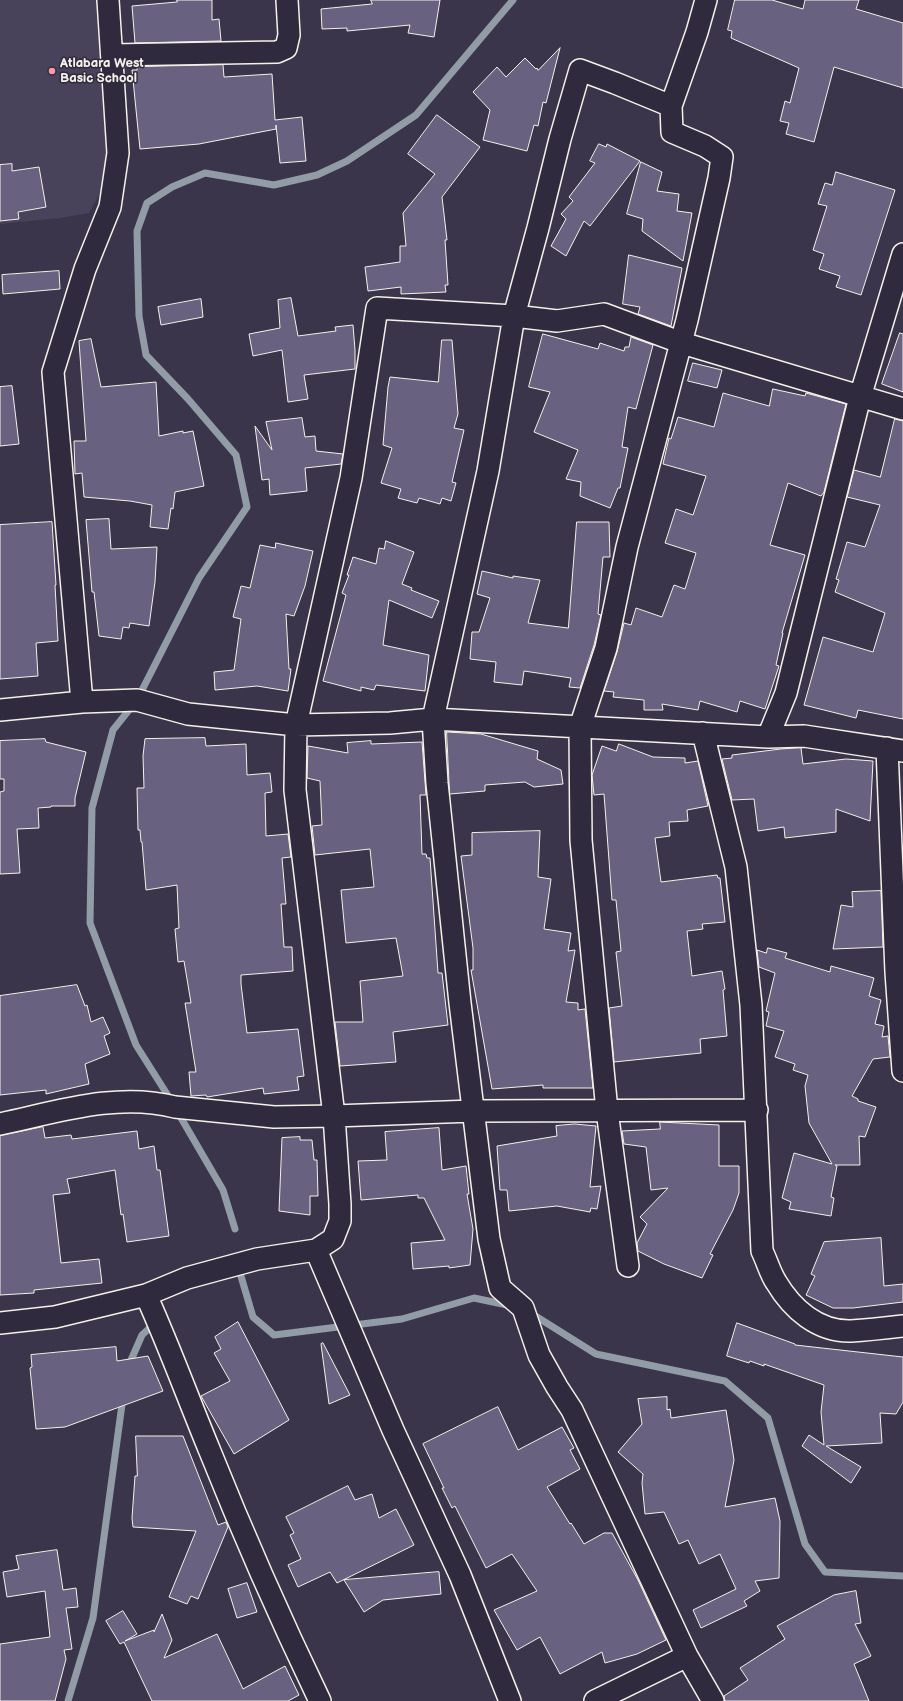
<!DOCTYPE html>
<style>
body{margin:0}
canvas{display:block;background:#3a354a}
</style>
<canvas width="903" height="1701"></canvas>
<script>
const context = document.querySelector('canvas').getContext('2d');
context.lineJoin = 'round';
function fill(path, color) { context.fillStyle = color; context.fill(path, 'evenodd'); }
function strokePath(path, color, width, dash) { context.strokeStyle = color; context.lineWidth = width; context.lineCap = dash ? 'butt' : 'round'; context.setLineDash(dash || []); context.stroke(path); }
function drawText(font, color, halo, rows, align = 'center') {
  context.font = font + ' "Balsamiq Sans",sans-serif'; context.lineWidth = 3; context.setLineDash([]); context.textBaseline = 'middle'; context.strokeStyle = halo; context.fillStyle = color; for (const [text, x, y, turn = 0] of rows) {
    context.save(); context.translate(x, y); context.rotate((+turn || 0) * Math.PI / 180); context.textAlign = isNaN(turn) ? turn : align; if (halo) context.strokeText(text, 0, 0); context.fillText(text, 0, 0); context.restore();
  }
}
fill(new Path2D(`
 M 0,0 L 100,0 L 108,142 L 103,188 L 89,213 L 60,218 L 0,224 Z`), '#48425a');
strokePath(new Path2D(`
 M 172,1102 L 136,1045 L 90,923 L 92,808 L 113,730 L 137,700 L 199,578 L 247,507 L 236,455 L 188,399 L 146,355 L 139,316 L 137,231 L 147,203 L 172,187 L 205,173 L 274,185 L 317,175 L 347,161 L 416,115 L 513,0
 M 177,1111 L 223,1190 L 235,1229
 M 238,1266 L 253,1317 L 274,1335 L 402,1319 L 474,1298 L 512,1306
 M 529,1312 L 596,1354 L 725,1381 L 768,1418 L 805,1544 L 825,1572 L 903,1576
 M 128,1367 L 142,1335 L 155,1323
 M 68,1701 L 93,1618 L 123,1397`), '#929ca7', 7);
const building = new Path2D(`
 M 177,0 L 212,0 L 212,20 L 219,19 L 221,41 L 135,43 L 132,6 L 177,2 Z
 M 371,0 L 440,0 L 434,37 L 408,33 L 410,25 L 347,31 L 347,28 L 322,29 L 321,9 L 372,4 Z
 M 735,0 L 772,0 L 803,9 L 805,0 L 859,0 L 856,9 L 903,23 L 903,88 L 834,67 L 814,142 L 786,134 L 789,123 L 780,121 L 785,101 L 790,103 L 799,68 L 731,38 L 732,31 L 728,30 Z
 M 560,48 L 546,103 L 543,102 L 538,126 L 534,125 L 527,151 L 483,140 L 490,110 L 473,92 L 497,67 L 506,77 L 525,58 L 536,69 L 537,68 L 538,70 Z
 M 223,65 L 224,77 L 272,74 L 275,120 L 302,117 L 306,161 L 280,163 L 276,125 L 276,129 L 199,144 L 140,149 L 132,70 L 137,70 L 137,67 Z
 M 437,115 L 480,147 L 442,197 L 447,240 L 445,240 L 448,285 L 445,285 L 446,292 L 401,294 L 401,287 L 368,291 L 365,267 L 400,262 L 400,246 L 406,246 L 403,213 L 435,174 L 408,154 Z
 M 599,144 L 606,147 L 607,144 L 640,161 L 590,226 L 584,221 L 566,256 L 551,246 L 566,219 L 561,214 L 573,201 L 569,197 L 595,163 L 590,161 Z
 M 641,162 L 662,172 L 657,191 L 679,194 L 677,211 L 692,213 L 683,261 L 642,231 L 643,219 L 627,214 Z
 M 12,164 L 12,171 L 39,167 L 46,207 L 18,212 L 19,219 L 0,221 L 0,165 Z
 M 836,172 L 895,190 L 861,295 L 836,287 L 840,276 L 819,269 L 824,254 L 813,250 L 827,206 L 818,204 L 825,183 L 832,185 Z
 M 629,255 L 682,268 L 671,326 L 638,314 L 640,307 L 623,304 Z
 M 59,271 L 60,289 L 3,294 L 2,275 Z
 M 291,298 L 298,336 L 336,331 L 335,327 L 353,325 L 355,350 L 355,369 L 304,375 L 308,399 L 288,402 L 282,350 L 253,356 L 249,334 L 280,328 L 278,300 Z
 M 201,299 L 203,317 L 161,325 L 158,307 Z
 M 900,333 L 903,334 L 903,392 L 882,384 Z
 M 543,334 L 598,349 L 600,343 L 624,351 L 625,347 L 629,347 L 631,337 L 653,345 L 636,409 L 628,407 L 622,447 L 628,448 L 620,488 L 618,488 L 610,508 L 580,496 L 581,482 L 566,479 L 578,450 L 534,432 L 550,392 L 529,387 Z
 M 91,339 L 101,387 L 156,382 L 159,436 L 183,431 L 183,433 L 193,431 L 204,486 L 175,492 L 173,509 L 171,508 L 168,529 L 150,527 L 152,505 L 130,501 L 84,497 L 82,473 L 75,474 L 74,441 L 86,441 L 79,341 Z
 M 442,340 L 452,340 L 458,414 L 454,428 L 464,430 L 452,482 L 456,483 L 451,501 L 442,498 L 440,504 L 419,498 L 417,503 L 398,498 L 401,489 L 381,483 L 392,448 L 383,445 L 388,387 L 390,377 L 438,382 Z
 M 693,363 L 722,370 L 717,388 L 688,381 Z
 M 12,386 L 19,444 L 0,446 L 0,387 Z
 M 773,389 L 805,396 L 806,393 L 846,404 L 824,492 L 821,496 L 788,483 L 770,545 L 805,555 L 782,633 L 783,633 L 776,665 L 779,666 L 765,709 L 740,701 L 737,712 L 700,701 L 698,710 L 662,704 L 663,710 L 644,710 L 644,700 L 613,697 L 614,692 L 604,691 L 617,652 L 624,623 L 631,625 L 636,608 L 662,617 L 674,585 L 685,589 L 696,553 L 665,543 L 676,509 L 693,515 L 706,476 L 663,464 L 669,438 L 671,439 L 678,417 L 714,427 L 723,393 L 769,406 Z
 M 302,418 L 305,437 L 315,436 L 316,451 L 343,454 L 341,464 L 305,468 L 307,491 L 270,495 L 269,479 L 262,480 L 255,426 L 272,450 L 266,422 Z
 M 895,419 L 903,421 L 903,719 L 858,710 L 856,718 L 804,705 L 823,637 L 873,652 L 885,613 L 835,592 L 839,580 L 836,579 L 847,542 L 865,547 L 880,505 L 847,497 L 854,470 L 880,477 Z
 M 109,519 L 111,549 L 157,547 L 155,582 L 149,626 L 130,623 L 129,628 L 123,627 L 121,639 L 99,636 L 94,592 L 92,592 L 86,520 Z
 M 52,522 L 56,585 L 55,585 L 58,641 L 36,643 L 38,676 L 0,679 L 0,525 Z
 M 577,522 L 609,522 L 610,557 L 603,557 L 598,614 L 601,615 L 594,645 L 580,688 L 569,687 L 571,678 L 524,671 L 522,685 L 494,682 L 496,662 L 470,659 L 472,632 L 479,632 L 490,598 L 477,594 L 482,571 L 513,578 L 513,576 L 540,580 L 528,623 L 568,628 Z
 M 386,541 L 414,552 L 402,584 L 412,588 L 411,590 L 439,601 L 432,618 L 389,600 L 383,645 L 429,655 L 425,691 L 376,685 L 374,690 L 361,687 L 361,691 L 323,681 L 346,595 L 342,593 L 349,575 L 347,575 L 353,557 L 376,564 L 379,548 L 384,549 Z
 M 276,543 L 313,551 L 305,586 L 294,616 L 286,614 L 289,669 L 291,669 L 288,691 L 257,686 L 215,690 L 214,672 L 234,670 L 241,619 L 233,617 L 241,586 L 250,588 L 260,545 L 275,548 Z
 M 447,732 L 481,734 L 538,751 L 537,759 L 561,770 L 563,784 L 534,787 L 525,782 L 485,785 L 485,791 L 450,794 Z
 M 205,738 L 206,746 L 246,744 L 247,775 L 270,773 L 272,792 L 265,793 L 266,836 L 288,834 L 291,857 L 282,858 L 286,904 L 281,904 L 284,947 L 292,947 L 293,971 L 241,975 L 241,984 L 247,1033 L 298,1029 L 304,1076 L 297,1077 L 299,1090 L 264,1094 L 263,1088 L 207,1097 L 206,1095 L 191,1096 L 189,1072 L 196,1072 L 185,1003 L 191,1003 L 184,961 L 178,962 L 175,929 L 179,928 L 177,885 L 146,890 L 142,842 L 141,842 L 140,830 L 138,830 L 137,788 L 144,788 L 143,756 L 145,739 Z
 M 45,739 L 46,742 L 86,752 L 75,798 L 75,806 L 51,806 L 51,807 L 38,808 L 39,828 L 17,829 L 20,873 L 0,874 L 0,792 L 4,791 L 4,779 L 0,779 L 0,741 Z
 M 371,741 L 371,744 L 422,742 L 426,795 L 420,795 L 422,854 L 426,854 L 427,858 L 430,858 L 438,973 L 442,973 L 448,1025 L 393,1032 L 396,1062 L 340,1066 L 335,1022 L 363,1022 L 360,981 L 403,976 L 396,938 L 346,943 L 341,890 L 374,887 L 370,849 L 315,855 L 312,826 L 322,825 L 320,781 L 307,778 L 308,746 L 348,753 L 347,743 Z
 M 619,744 L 653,757 L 685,758 L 685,763 L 698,761 L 708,806 L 687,810 L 688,821 L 669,822 L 670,836 L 655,838 L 661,882 L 717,875 L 718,878 L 720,878 L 725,922 L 702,924 L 703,929 L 687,931 L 692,976 L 722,971 L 725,989 L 723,990 L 727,1036 L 700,1039 L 701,1053 L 614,1062 L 609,1008 L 622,1006 L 616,952 L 621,951 L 616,900 L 612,900 L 604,794 L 594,795 L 592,775 L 602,746 L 616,751 Z
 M 801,748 L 803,764 L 846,759 L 873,761 L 870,821 L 836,809 L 836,832 L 785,838 L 784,827 L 758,831 L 754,799 L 732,800 L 722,759 L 732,758 L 732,755 L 781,749 Z
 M 540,831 L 538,877 L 551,879 L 544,929 L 571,933 L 568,951 L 575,950 L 566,1002 L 578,1003 L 578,1010 L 585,1009 L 593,1088 L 543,1088 L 543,1085 L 492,1089 L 471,970 L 473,970 L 473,948 L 461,856 L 472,855 L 472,833 Z
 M 881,891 L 883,947 L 833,949 L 841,905 L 853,907 L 852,892 Z
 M 768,948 L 787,953 L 785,958 L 830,972 L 831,966 L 874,978 L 869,996 L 881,1000 L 875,1024 L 884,1026 L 882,1037 L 888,1036 L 890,1057 L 873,1059 L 852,1096 L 858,1099 L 858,1101 L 876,1107 L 865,1137 L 859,1136 L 860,1165 L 835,1165 L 837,1166 L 831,1197 L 834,1198 L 831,1216 L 789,1209 L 791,1202 L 782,1198 L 794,1153 L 832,1164 L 809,1123 L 805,1086 L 808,1075 L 793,1070 L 795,1064 L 775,1057 L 784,1031 L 766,1026 L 769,1012 L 766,1011 L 775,973 L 759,967 L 757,950 L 766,953 Z
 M 77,985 L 85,1006 L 87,1005 L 91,1022 L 103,1017 L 110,1033 L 104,1036 L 110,1054 L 85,1064 L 89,1084 L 46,1094 L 46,1090 L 0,1095 L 0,996 Z
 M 660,1122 L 719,1125 L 719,1166 L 739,1166 L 739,1193 L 733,1210 L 710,1254 L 713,1255 L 702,1278 L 664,1264 L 638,1251 L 637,1243 L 647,1224 L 640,1217 L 668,1188 L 651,1190 L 646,1147 L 624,1144 L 622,1131 L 660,1129 Z
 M 575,1124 L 596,1126 L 590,1187 L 601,1186 L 597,1209 L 591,1208 L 590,1212 L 557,1206 L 509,1211 L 507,1190 L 500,1190 L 497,1146 L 557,1136 L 556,1126 Z
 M 43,1127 L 45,1138 L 71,1135 L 72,1139 L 137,1131 L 139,1149 L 154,1146 L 157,1170 L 160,1170 L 169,1236 L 127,1242 L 123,1214 L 121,1215 L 115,1170 L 67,1179 L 70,1193 L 53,1195 L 61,1263 L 99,1259 L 102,1283 L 34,1290 L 34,1293 L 0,1295 L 0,1136 Z
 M 439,1128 L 442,1170 L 466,1166 L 469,1194 L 467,1194 L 473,1229 L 470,1265 L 449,1268 L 449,1266 L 413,1269 L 411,1243 L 445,1240 L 424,1198 L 418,1198 L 418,1195 L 361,1200 L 358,1161 L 387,1160 L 385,1132 Z
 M 300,1137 L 300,1140 L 312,1140 L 314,1160 L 317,1160 L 318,1196 L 310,1196 L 310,1215 L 279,1211 L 282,1138 Z
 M 881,1238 L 884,1286 L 903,1284 L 903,1302 L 853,1308 L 833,1308 L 806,1295 L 815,1276 L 811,1274 L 824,1242 Z
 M 238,1322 L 289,1420 L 234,1454 L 201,1396 L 230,1381 L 214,1353 L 221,1349 L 215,1337 Z
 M 737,1323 L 795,1344 L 795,1345 L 903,1357 L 903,1402 L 896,1414 L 880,1413 L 882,1443 L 826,1446 L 861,1467 L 851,1483 L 802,1446 L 809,1435 L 824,1445 L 821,1412 L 824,1385 L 764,1364 L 764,1366 L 750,1361 L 749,1363 L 727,1356 Z
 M 323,1343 L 350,1395 L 329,1404 L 321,1344 Z
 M 116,1347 L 117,1361 L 148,1356 L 163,1391 L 65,1427 L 36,1429 L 30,1368 L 32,1367 L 31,1355 Z
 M 667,1397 L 667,1410 L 670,1409 L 671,1418 L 726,1410 L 734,1460 L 725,1507 L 775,1498 L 780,1521 L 779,1578 L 755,1581 L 760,1591 L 744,1601 L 747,1606 L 701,1628 L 693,1610 L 736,1589 L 720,1554 L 699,1564 L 688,1540 L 679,1544 L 664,1512 L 645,1514 L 642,1483 L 643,1474 L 618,1452 L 642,1424 L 638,1399 Z
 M 498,1407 L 518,1450 L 562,1427 L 574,1448 L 570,1450 L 580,1469 L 547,1487 L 570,1524 L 571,1523 L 584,1544 L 604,1533 L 612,1533 L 638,1580 L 666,1640 L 637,1654 L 605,1663 L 602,1652 L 560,1674 L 540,1637 L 517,1650 L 494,1610 L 537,1591 L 512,1554 L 486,1568 L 455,1506 L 452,1508 L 442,1488 L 444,1488 L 423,1444 Z
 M 136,1436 L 183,1436 L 218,1525 L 226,1522 L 228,1527 L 198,1599 L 191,1596 L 187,1604 L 169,1597 L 196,1531 L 133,1527 L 132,1518 L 135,1476 L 137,1476 Z
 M 348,1486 L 355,1500 L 372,1494 L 379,1518 L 396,1509 L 414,1545 L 337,1583 L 330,1572 L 298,1587 L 288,1565 L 301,1559 L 290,1535 L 294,1533 L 286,1517 Z
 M 57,1550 L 63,1590 L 76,1588 L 78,1607 L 66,1608 L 72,1649 L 64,1650 L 66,1659 L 55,1701 L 0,1701 L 0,1644 L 50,1637 L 45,1591 L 7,1597 L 3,1572 L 19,1569 L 16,1556 Z
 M 439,1572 L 441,1594 L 383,1600 L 364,1612 L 344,1580 Z
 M 247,1583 L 257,1612 L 237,1618 L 228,1589 Z
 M 856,1591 L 861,1623 L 855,1624 L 871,1656 L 854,1664 L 869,1701 L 725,1701 L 724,1696 L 748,1680 L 740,1668 L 785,1639 L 777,1626 L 834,1595 Z
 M 123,1611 L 137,1634 L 125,1641 L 154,1630 L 154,1632 L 162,1614 L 172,1640 L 164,1658 L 217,1634 L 243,1689 L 285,1666 L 299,1695 L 288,1701 L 152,1701 L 124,1642 L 120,1644 L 106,1621 Z`);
fill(building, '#68617f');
strokePath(building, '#f4f1e8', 1);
const minor = new Path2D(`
 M 113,55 L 277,52 L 286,48 L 289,35 L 287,0
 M 671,106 L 697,32 L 706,0
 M 82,702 L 53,372 L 85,269 L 110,207 L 118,153 L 108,0
 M 0,710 L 82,702 L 137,700 L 188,714 L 296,725 L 390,723 L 433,719 L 768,737 L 804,736 L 903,751
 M 703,733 L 736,867 L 751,1005 L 762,1251 C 767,1261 770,1273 776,1282 C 792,1309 818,1332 851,1331 C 868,1330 886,1328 903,1326
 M 768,737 L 786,693 L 860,397 L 903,254
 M 887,748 L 896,972 L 903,1071
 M 0,1124 C 57,1112 117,1092 175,1107 L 274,1117 L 334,1116 L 473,1111 L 757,1110
 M 316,1250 L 393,1430 L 460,1575 L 510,1701
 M 628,1266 L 607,1111 L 581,840 L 580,727 L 606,648 L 627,547 L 687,320 L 719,178 L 722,157 L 705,146 L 672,132 L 671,106 L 615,83 L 580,70 L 560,139 L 538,228 L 514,316 L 488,471 L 433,719 L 437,783 L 460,1003 L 489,1239 L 500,1288 L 523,1308 L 539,1355 L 557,1387 L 572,1410 L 687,1656 L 713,1701
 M 146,1295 C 169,1346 188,1398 209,1449 C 243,1534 280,1618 320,1701
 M 0,1323 L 55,1317 L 146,1295 L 187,1278 L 257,1259 L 316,1250 L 333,1239 L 340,1221 L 340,1204 L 334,1116 L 295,790 L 296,725 L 351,478 L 377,308 L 514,316 L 557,321 L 604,314 L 682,343 L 903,409
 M 595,1701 L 687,1656`);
strokePath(minor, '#f4f1e8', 24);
strokePath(minor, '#2f2a3d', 21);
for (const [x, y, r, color] of [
 [52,71,4,"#ff9aa2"]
]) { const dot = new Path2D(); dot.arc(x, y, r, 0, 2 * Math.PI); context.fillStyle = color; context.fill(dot); strokePath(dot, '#2f2a3d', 1.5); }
drawText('bold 13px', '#f4f1e8', '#2f2a3d', [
 ["Atlabara West",60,64],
 ["Basic School",60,79]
], 'left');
</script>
